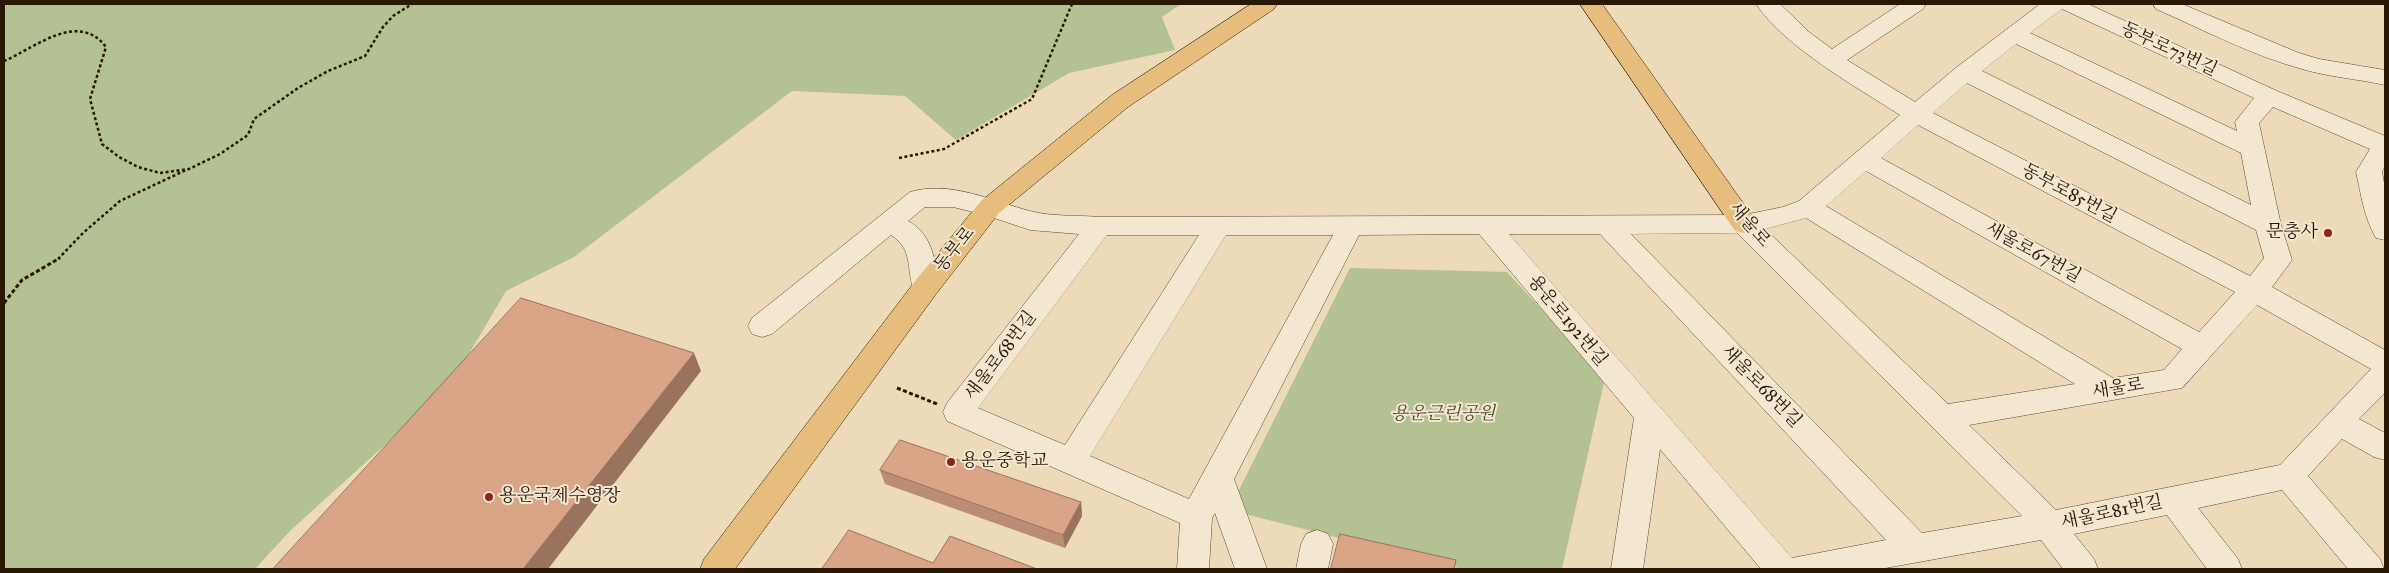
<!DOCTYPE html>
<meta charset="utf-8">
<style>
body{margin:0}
#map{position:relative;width:2389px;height:573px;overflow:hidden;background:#eddab9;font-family:"IM FELL Great Primer",serif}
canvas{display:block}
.frame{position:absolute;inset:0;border:5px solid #2a1803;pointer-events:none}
</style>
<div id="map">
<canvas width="2389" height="573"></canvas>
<div class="frame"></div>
</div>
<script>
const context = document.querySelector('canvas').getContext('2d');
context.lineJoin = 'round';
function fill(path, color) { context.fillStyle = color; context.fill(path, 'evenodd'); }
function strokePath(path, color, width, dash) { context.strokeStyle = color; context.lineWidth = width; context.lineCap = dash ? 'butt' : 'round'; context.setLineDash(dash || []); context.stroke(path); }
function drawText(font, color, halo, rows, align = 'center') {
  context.font = font + ' "IM FELL Great Primer","Noto Serif KR",serif'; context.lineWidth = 4; context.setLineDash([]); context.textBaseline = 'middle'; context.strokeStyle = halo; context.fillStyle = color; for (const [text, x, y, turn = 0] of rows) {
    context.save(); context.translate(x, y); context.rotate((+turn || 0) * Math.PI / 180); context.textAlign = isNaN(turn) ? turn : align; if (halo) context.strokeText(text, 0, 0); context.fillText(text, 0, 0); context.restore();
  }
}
fill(new Path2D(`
 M 4,4 L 1181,4 L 1162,17 L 1175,50 L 1069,73 L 956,140 L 905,96 L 792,91 L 574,257 L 506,291 L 450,386 L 291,530 L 255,569 L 4,569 Z
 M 1350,268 L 1507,272 L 1605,378 L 1562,569 L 1462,569 L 1229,510 Z`), '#b3c193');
const minor = new Path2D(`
 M 1756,4 L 1780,4 L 1809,32 L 1832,49 L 1900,4 L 1926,4 L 1923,9 L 1847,60 L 1915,102 L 1957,67 L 2040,4 L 2088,4 L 2277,91 L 2385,136 L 2385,166 L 2382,172 L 2385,188 L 2385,240 L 2376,238 C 2364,218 2361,194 2356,172 L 2370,149 L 2273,107 L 2259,123 L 2281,225 L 2292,260 L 2272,287 L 2385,350 L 2385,393 L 2359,419 L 2385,433 L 2385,460 L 2374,457 L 2342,439 L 2308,476 L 2380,559 L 2384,569 L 2348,569 L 2282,490 L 2198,508 L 2238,559 L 2242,569 L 2207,569 L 2167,515 L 2074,534 L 2094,559 L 2098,569 L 2063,569 L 2041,540 L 1880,569 L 1761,569 L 1660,449 L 1643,569 L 1611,569 L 1634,418 L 1479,234 L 1359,235 L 1234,479 L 1267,569 L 1235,569 L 1215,513 L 1212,518 L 1209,569 L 1177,569 L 1180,523 L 947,421 L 943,412 L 947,403 L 1079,234 L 1030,230 L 985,215 L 953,207 L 925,207 L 908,221 C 933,234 935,262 940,287 L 936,294 L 926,297 L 916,294 C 904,272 916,251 891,235 L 772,334 L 762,337 L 752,334 L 748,326 L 752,318 L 910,192 C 951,180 991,201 1030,211 C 1052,217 1078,215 1100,217 L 1744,215 L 1783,207 L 1799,201 L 1900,115 C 1855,86 1786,48 1756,4 ZM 2062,9 L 2254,98 L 2235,122 L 2237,131 L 2030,33 ZM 2016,44 L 2241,153 L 2251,205 L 1982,71 ZM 1967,83 L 2256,230 L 2264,258 L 2250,276 L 1933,113 ZM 1918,125 L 2235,292 L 2199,332 L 1881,158 ZM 1866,171 L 2182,349 L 2164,370 L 2113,378 L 1826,206 ZM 1806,218 L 2075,384 L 1948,404 L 1765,229 ZM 1737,233 L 2022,516 L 1922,533 L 1631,234 ZM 1509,234 L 1600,234 L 1886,540 L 1792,558 ZM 1107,235 L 1199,235 L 1065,445 L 978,408 ZM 1226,235 L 1333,235 L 1189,499 L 1090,456 ZM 2257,305 L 2371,369 L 2280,465 L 2056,510 L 1969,425 L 2182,388 Z
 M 2153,4 L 2182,4 L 2299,53 L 2319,59 L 2385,70 L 2385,85 C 2358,79 2329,77 2302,69 C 2251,55 2204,30 2156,9 Z
 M 1317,530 L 1328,534 L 1333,544 L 1328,569 L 1296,569 L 1301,544 L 1306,534 Z`);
const major = new Path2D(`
 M 1251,4 L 1277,4 L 1274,9 L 1128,107 L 999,213 L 936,294 L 735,569 L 700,569 L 704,559 L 916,280 L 981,201 L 1112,95 Z
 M 1580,4 L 1602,4 L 1753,217 L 1757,224 L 1753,231 L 1744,233 L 1735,231 Z`);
strokePath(minor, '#5b4830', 1);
strokePath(major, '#2a1803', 1);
strokePath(new Path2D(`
 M 4,61 C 35,48 78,10 106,47 L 90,99 L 102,144 L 119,157 L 138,167 L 160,173 L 189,169 L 220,154 L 248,135 L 254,119 L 298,88 L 328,71 L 365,56 L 383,27 L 393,16 L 412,4
 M 899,158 L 944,149 L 1032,99 L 1072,4
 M 58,259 L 83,233 L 120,201 L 186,170`), '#2a1803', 2.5, [3, 2.5]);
strokePath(new Path2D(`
 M 4,303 L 22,280 L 60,258
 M 897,388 L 937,404`), '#2a1803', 3, [4, 2.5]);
fill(minor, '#f3e7d2');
fill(major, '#e6bd7c');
fill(new Path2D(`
 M 880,470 L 1081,502 L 1082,516 L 1065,548 L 885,484 Z`), '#bb8d74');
fill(new Path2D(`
 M 694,353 L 701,371 L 548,569 L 523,569 Z
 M 1081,502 L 1082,516 L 1065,548 L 1063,535 Z`), '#99735e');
const building = new Path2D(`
 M 521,298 L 694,353 L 523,569 L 273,569 Z
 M 900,440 L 1081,502 L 1063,535 L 880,470 Z
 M 849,530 L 933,563 L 950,536 L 1037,569 L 822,569 Z
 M 1340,534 L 1456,560 L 1454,569 L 1331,569 Z`);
fill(building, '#daa487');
strokePath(building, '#99735e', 1);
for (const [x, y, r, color] of [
 [2328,233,5,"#8f2418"],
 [951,462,5,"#8f2418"],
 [489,497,5,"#8f2418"]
]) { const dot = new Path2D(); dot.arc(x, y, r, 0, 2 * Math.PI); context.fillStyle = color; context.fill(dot); strokePath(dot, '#f3e7d2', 2); }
drawText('18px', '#2a1803', '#f3e7d2', [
 ["동부로73번길",2169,50,25],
 ["동부로85번길",2069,194,28],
 ["새울로",1749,225,49],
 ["동부로",955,250,-51],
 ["새울로67번길",2033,253,29],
 ["용운로192번길",1567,321,50],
 ["새울로68번길",1001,356,-53],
 ["새울로68번길",1761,387,46],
 ["새울로",2118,389,-9],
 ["새울로81번길",2112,513,-12]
]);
drawText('18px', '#2a1803', '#f3e7d2', [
 ["문충사",2318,233,"right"],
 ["용운중학교",961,462],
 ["용운국제수영장",499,497]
], 'left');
drawText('italic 18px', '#534b2e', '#f3e7d2', [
 ["용운근린공원",1443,415]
]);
</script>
